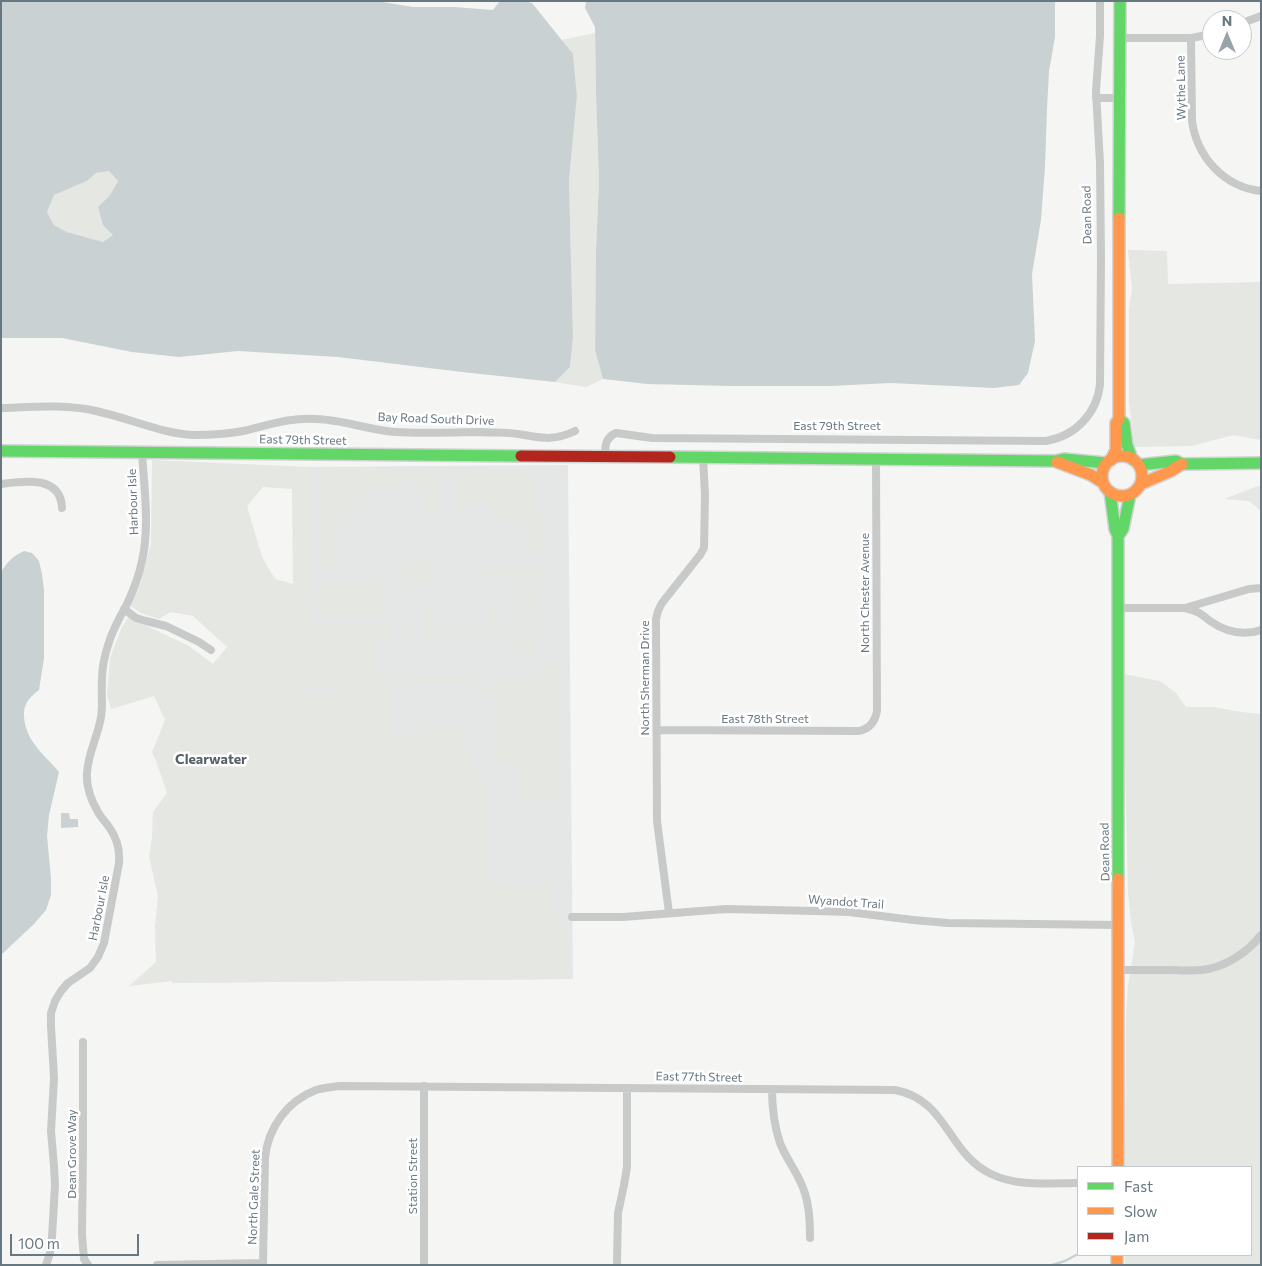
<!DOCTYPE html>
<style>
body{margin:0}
#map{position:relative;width:1262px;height:1266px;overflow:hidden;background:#f5f5f4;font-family:Commissioner,sans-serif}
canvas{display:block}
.frame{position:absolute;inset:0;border:2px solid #687881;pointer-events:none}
.legend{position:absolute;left:1077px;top:1166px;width:175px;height:90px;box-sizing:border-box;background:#fff;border:1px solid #c3c9cd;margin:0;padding:6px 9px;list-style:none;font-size:15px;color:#687881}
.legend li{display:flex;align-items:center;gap:10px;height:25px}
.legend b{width:25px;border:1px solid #c3c9cd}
.north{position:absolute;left:1202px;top:10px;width:50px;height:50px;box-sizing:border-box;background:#fff;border:1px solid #c3c9cd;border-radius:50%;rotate:0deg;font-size:14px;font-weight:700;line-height:20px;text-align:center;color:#687881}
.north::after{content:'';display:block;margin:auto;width:18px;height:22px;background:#99a4a9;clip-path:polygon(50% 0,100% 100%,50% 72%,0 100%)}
.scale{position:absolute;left:10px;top:1234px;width:129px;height:22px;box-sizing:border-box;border:2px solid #687881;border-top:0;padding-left:6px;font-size:15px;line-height:18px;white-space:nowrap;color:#687881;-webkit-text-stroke:4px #fff;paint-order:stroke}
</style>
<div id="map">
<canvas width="1262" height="1266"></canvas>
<div class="frame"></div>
<ul class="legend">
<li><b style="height:6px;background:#63d668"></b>Fast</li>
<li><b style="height:6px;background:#ff974d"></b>Slow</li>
<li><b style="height:6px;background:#b3261e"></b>Jam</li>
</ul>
<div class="north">N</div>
<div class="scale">100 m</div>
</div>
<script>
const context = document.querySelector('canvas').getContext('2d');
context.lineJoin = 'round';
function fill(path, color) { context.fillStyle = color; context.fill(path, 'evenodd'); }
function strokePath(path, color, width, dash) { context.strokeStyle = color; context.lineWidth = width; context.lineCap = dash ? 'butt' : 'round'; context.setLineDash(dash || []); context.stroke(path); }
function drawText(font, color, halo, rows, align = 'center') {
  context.font = font + ' Commissioner,sans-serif'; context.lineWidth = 5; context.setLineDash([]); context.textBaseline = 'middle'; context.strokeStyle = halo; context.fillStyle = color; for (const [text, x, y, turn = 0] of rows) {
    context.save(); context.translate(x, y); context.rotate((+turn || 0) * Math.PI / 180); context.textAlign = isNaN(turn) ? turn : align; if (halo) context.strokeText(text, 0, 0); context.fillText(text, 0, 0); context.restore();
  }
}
fill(new Path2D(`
 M 568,465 L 573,979 L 172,983 L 171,890 L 294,688 L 293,467 Z`), '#e5e7e7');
fill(new Path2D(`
 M 595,33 L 596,93 L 599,181 L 596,250 L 595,350 L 603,379 L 586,387 L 555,382 L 570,367 L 573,337 L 569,180 L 577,96 L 573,54 L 562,40 Z
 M 109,171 L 118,181 L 110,195 L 98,207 L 114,235 L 103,242 L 67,232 L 54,225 L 47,212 L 54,195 L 87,181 L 96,173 Z
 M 1128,250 L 1167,251 L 1168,284 L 1261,282 L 1261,440 L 1234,435 L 1191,446 L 1134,447 L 1129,401 L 1129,309 L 1132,289 Z
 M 152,460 L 310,467 L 308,601 C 310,614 315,622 327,625 L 395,626 L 396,641 C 379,642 367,650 374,668 C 376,673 379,677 384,679 C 394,681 402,677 412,676 C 432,675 454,676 474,676 L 475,685 L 494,686 L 494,676 C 508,676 525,679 538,672 C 544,669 548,664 554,661 L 556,667 L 559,713 L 559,802 L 521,795 L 524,763 L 495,763 L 495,692 L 471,692 L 470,684 L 391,682 L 390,732 L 424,733 L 425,723 L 454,725 L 459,727 L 471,753 L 489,797 L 489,883 L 551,885 C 552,894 549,912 558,918 C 560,919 565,919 566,920 L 568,979 L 172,983 L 172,981 L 129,986 L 156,962 L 155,927 L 158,896 L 149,856 L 152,838 L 153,812 L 167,793 L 156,761 L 152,752 L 165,720 L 154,696 L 111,709 L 107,695 L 110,658 L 121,629 L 128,617 L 189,646 L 213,664 L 227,647 L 193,616 L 171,612 L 159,619 L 141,613 L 129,605 L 141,582 L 151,543 ZM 263,487 L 292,489 L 293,584 L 275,579 L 262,557 L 247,506 ZM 298,684 L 337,685 L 338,689 L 345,690 L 345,693 L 297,693 Z
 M 321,468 L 441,469 C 441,479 444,493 440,502 C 438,509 432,514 427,518 L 418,509 C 427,495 420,475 401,480 C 396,481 392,486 388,489 L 382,483 C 366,500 345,516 336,539 C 333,546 332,554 330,562 L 337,563 L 337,567 L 334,570 L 325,570 L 321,568 L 319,562 L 320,471 Z
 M 457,470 L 532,470 L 534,493 L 543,513 L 543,520 L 531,526 L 525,531 L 511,518 L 506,522 L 478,496 L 461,512 L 453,504 L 454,474 L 455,471 Z
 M 1261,485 L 1261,511 L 1249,501 L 1224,499 Z
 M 420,521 L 422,523 L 393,553 L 388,561 L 386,575 L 382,575 L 385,562 L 390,552 Z
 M 540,528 L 545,530 L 546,549 L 543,554 C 535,557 529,547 523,542 L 532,531 Z
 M 427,538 L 429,540 L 415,554 L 431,569 L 441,569 L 441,580 L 405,580 L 405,589 L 398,589 C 399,582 398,575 400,568 C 403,558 419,546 427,538 Z
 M 506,561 L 506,566 C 519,566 536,562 541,576 L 480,576 L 480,571 L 488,564 L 495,572 Z
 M 368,578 L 386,578 C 386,588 389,605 382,613 C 380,614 377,616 375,617 C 368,619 330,618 325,615 C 319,611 318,604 318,597 C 318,592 318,587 321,582 L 326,580 L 336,580 L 337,588 L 368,588 Z
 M 513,580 L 521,580 L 521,628 L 503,628 L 503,625 L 513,626 L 513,616 L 518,615 L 518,590 L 513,590 Z
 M 525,580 L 540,580 L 540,642 C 538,654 530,660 518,660 L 505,637 L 506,631 C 513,631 522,634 525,626 L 533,626 L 532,618 L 524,618 Z
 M 425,611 L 432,611 L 432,637 L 419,637 L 419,627 L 425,626 Z
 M 487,611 L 495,611 L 496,625 L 500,625 L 500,636 L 487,636 Z
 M 399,619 L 403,619 L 404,627 L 416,627 L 416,637 L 399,637 Z
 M 474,627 L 481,627 L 481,637 L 436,637 L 436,628 L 445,628 L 446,633 L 473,633 Z
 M 1123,674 L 1160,681 L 1176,693 L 1186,707 L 1213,707 L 1241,712 L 1261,714 L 1261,1265 L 1125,1265 L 1125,1255 L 1251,1255 L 1251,1167 L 1125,1167 L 1126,1016 L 1128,985 L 1135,942 L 1131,922 L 1128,893 Z`), '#e4e7e2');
fill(new Path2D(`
 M 1,1 L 376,1 L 413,7 L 454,7 L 493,10 L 500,1 L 524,1 L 532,3 L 573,54 L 577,96 L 569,180 L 573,337 L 570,367 L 555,382 L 462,372 L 338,357 L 238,351 L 179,357 L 132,352 L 62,338 L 1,338 ZM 109,171 L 118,181 L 110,195 L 98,207 L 103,225 L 113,235 L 103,242 L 67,232 L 54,225 L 47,212 L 54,195 L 87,181 L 96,173 Z
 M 586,1 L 1055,1 L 1055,37 L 1049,71 L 1047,109 L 1045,167 L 1041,220 L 1032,274 L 1035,341 L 1028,373 L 1019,385 L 994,388 L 891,383 L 830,386 L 731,386 L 647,384 L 603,379 L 595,350 L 596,250 L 599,181 L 596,93 L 595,27 L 585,8 Z
 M 24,551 L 32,553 L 39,561 L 42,574 L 44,590 L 44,658 L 39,690 C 34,694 29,698 26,704 C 21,715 26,732 33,742 C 40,753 51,762 59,772 L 49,815 L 47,836 L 51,878 L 51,895 L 46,910 L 34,924 L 1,955 L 1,572 C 8,561 13,556 24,551 Z
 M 61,813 L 69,813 L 70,819 L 78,819 L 78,827 L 61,828 Z`), '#c9d1d3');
strokePath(new Path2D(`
 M 1052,1265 L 1065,1261 L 1078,1254`), '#c9d1d3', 2.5);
const fast = new Path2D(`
 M 1119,218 L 1120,1
 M 1119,419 L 1124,423 L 1127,445 L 1132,459
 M 1,451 L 521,456
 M 670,457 L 1055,461 L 1064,459 L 1106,463
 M 1139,465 L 1176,461 L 1182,464 L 1261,463
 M 1110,492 L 1115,529 L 1118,536 L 1118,879
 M 1118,536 L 1123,529 L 1130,495`);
const slow = new Path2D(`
 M1102 476a20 20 0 1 1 40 0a20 20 0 1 1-40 0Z
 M 1111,460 L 1116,450 L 1116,423 L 1119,419 L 1119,218
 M 1057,462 L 1091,475 L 1102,482
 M 1141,484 L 1171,471 L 1182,464
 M 1118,879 L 1118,1167
 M 1117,1255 L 1117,1265`);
const jam = new Path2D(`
 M 521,456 L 670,457`);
strokePath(fast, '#d1d2d2', 14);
strokePath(slow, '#d1d2d2', 14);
strokePath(jam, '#d1d2d2', 14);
strokePath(new Path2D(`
 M 1242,23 L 1261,16
 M 1120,38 L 1191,38 L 1212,34
 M 1191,38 L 1192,121 C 1197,157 1224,187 1261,191
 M 1096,98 L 1120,98
 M 1,408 C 32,407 65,404 96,411 C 129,418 159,433 194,435 C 211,435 227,434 243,431 C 269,425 290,417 317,419 C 344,420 369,430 395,432 C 424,434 454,432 482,432 C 491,433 500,432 509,433 C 536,435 548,444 575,431
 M 605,457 C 605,446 605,438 616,433 L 652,438 L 1046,441 C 1075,436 1097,414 1100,384 L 1101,258 L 1100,163 L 1096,91 L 1100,36 L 1100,1
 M 1,484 C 24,481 61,475 62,508
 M 1261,588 L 1249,589 L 1185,608 C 1189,609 1193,610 1197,612 C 1202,614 1206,618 1210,621 C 1226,632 1243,636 1261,630
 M 1118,608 L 1185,608
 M 124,609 L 136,618 L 146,621 L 166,626 L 199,642 L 211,650
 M 657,730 L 859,731 C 869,729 875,722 877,711 L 876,460
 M 669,913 L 657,821 L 656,619 L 658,611 L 662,603 L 700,555 L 704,548 L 705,494 L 703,458
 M 572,917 L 623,917 L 726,909 L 815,911 L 849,912 L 913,920 L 948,923 L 1118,925
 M 1118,970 C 1134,970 1150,970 1166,970 C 1177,970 1189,971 1201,970 C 1224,968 1247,953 1261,935
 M 83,1042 L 83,1147 L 82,1235 L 84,1259 L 88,1265
 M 772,1089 C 772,1108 774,1125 780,1143 C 785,1156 794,1168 800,1181 C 809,1199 810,1218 810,1238
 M 617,1264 L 618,1213 L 624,1185 L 627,1167 L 627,1088
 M 46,1265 L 50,1253 L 52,1237 L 55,1185 L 54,1166 L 51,1131 L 54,1078 L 51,1026 L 51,1013 L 55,1001 L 61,991 L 68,983 L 90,968 L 98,957 L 104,943 L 119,863 C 120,851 117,838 109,827 C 106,822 101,818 98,812 C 91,800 86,787 87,773 C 88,753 98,736 101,717 C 103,705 101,692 102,679 C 102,667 105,654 109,642 C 113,629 120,617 127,604 C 133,591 139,576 142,561 C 150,526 144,488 142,451
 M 157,1265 L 263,1263 L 265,1158 C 268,1128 287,1101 316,1090 C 323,1088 331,1087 339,1086 L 895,1090 C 948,1100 947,1153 991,1174 C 1018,1187 1049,1183 1078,1183
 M 424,1265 L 424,1086`), '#c8caca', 8);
strokePath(fast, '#63d668', 11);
strokePath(slow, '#ff974d', 11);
strokePath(jam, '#b3261e', 11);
drawText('12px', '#687881', '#fff', [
 ["Wythe Lane",1181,88,-91],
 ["Dean Road",1087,215,-91],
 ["Bay Road South Drive",436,419,2],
 ["East 79th Street",837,426],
 ["East 79th Street",303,440,1],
 ["Harbour Isle",133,502,-92],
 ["North Chester Avenue",865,593,-90],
 ["North Sherman Drive",645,678,-90],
 ["East 78th Street",765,719],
 ["Dean Road",1105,852,-91],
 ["Wyandot Trail",846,902,4],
 ["Harbour Isle",99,908,-79],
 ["East 77th Street",699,1077,1],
 ["Dean Grove Way",72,1154,-90],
 ["Station Street",413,1176,-90],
 ["North Gale Street",254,1197,-88]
]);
drawText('bold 14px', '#556067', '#fff', [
 ["Clearwater",211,759]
]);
</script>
